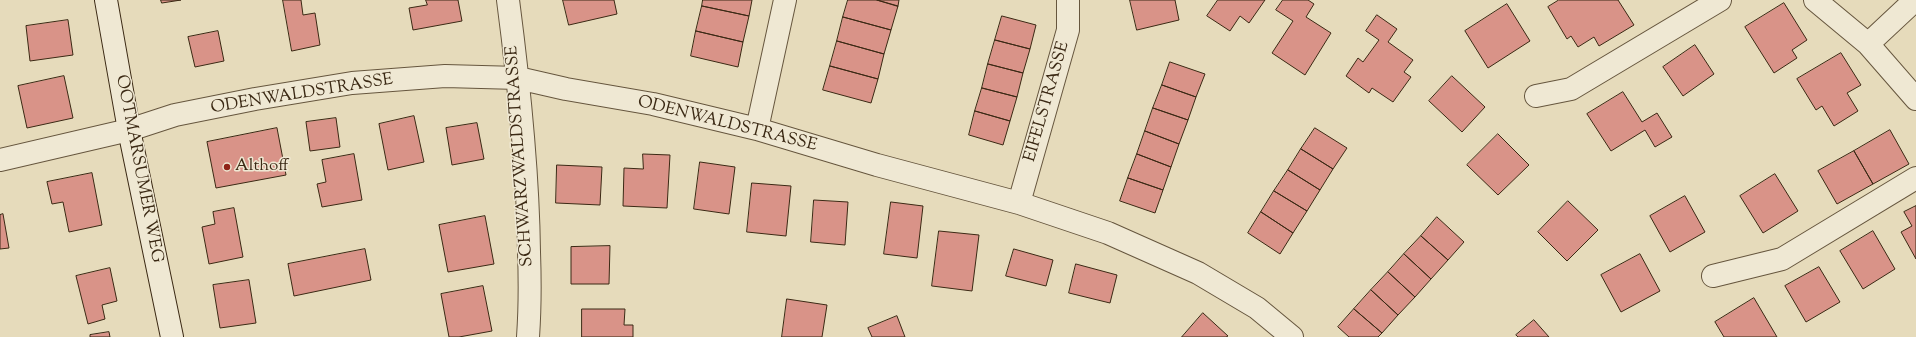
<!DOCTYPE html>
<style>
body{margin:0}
canvas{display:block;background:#e6dbbb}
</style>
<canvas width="1916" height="337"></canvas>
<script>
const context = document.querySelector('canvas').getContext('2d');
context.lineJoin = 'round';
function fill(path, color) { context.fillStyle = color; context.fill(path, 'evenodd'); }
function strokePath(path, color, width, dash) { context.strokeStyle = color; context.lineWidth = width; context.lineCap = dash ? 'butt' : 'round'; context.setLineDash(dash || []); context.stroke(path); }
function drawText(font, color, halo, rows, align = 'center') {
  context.font = font + ' "Sorts Mill Goudy",serif'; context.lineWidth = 3; context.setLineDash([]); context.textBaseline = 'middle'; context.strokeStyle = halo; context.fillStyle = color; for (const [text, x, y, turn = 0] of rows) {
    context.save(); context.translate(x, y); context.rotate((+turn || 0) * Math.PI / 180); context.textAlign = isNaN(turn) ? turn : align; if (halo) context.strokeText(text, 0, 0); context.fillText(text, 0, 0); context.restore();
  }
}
const building = new Path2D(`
 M 161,0 L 181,0 L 162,3 Z
 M 283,0 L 301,0 L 303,15 L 315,13 L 320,45 L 292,51 Z
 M 426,0 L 458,0 L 462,21 L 413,30 L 409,8 L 427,5 Z
 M 563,0 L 614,0 L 617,14 L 569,25 Z
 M 703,0 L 752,0 L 749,16 L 702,6 Z
 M 848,0 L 877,0 L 898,6 L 891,30 L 843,17 Z
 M 877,0 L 899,0 L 898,6 Z
 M 1130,0 L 1175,0 L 1179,20 L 1137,30 Z
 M 1218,0 L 1265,0 L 1249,23 L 1240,16 L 1230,31 L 1207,16 Z
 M 1283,0 L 1308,0 L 1314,4 L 1306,17 L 1331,33 L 1305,75 L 1272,53 L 1293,21 L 1276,10 Z
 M 1559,0 L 1618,0 L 1634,25 L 1599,46 L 1594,37 L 1578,47 L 1571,36 L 1567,39 L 1548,7 Z
 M 1784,3 L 1807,40 L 1792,50 L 1797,58 L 1774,73 L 1745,27 Z
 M 1507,4 L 1530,41 L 1488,68 L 1465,31 Z
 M 702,6 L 749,16 L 743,42 L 696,31 Z
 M 1377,15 L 1397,29 L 1388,42 L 1413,60 L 1404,72 L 1411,77 L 1393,102 L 1372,88 L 1369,93 L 1346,76 L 1358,58 L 1363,62 L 1379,40 L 1366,31 Z
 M 1002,16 L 1036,25 L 1030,49 L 995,40 Z
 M 843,17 L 891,30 L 884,54 L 837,41 Z
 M 68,20 L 73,55 L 30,61 L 26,26 Z
 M 218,31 L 224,61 L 195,67 L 188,37 Z
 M 696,31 L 743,42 L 738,67 L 691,56 Z
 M 995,40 L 1030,49 L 1023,73 L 988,64 Z
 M 837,41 L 884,54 L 878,79 L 830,66 Z
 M 1695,45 L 1714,74 L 1683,96 L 1663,67 Z
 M 1841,53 L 1861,85 L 1847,93 L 1858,111 L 1834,126 L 1822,106 L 1816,110 L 1797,79 Z
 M 1170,62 L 1205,74 L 1196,97 L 1162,85 Z
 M 988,64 L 1023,73 L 1017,97 L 982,88 Z
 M 830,66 L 878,79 L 871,103 L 823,90 Z
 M 64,76 L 73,118 L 27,128 L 18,86 Z
 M 1452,76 L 1485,107 L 1462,132 L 1429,101 Z
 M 1162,85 L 1196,97 L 1188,120 L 1153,108 Z
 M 982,88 L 1017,97 L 1010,121 L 975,111 Z
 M 1623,92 L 1642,122 L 1657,113 L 1672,137 L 1655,147 L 1645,130 L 1611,151 L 1587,114 Z
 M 1153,108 L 1188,120 L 1179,144 L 1145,131 Z
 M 975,111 L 1010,121 L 1003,145 L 969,135 Z
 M 414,116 L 424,162 L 388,170 L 379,124 Z
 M 336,118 L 340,147 L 310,151 L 306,122 Z
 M 477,123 L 484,159 L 452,165 L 446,128 Z
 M 277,128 L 286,175 L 216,188 L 207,142 Z
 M 1315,128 L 1347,148 L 1333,169 L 1301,149 Z
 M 1890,130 L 1909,164 L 1873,184 L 1854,151 Z
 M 1145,131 L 1179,144 L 1171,167 L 1137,154 Z
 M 1498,134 L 1529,165 L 1498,195 L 1467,165 Z
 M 1301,149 L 1333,169 L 1320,190 L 1288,170 Z
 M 1854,151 L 1873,184 L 1837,204 L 1818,171 Z
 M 354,154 L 362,200 L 322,207 L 317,184 L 326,182 L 322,160 Z
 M 643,154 L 670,155 L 667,208 L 623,206 L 624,168 L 643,169 Z
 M 1137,154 L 1171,167 L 1163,190 L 1128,178 Z
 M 700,162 L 735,167 L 729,214 L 694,209 Z
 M 557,165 L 602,167 L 600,205 L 556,203 Z
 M 1288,170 L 1320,190 L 1307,211 L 1274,191 Z
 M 92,173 L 102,225 L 69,232 L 63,202 L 52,204 L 47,182 Z
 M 1775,174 L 1798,211 L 1763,233 L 1740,196 Z
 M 1128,178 L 1163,190 L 1155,213 L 1120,201 Z
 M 752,183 L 791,186 L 786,236 L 747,232 Z
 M 1274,191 L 1307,211 L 1293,233 L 1261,212 Z
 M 1685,196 L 1705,232 L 1670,252 L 1650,216 Z
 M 814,200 L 848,202 L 845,245 L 811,242 Z
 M 1568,201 L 1598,230 L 1567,261 L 1538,232 Z
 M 891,202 L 923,206 L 917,258 L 884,254 Z
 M 1916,206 L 1916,259 L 1901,232 L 1912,226 L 1904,212 Z
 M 234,208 L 243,257 L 209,264 L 202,227 L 215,224 L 213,212 Z
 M 1261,212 L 1293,233 L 1280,254 L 1248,233 Z
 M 3,214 L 9,248 L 0,249 L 0,215 Z
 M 485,216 L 494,264 L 448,272 L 439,225 Z
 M 1437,217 L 1464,242 L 1448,260 L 1421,236 Z
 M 939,231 L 979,235 L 972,291 L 932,286 Z
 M 1873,231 L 1895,269 L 1863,289 L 1840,251 Z
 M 1421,236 L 1448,260 L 1431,279 L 1404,254 Z
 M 610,246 L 609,284 L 571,284 L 571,247 Z
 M 365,249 L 371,280 L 294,296 L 288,264 Z
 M 1014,249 L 1053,260 L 1046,286 L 1006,276 Z
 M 1404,254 L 1431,279 L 1415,297 L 1388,272 Z
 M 1640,254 L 1660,291 L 1621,312 L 1601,275 Z
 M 1076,264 L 1117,275 L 1110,303 L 1069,293 Z
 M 1819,267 L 1840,302 L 1806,322 L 1785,286 Z
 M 110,268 L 117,301 L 102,305 L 105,319 L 88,324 L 76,276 Z
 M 1388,272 L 1415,297 L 1398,315 L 1371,290 Z
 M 249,280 L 256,323 L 220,328 L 213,285 Z
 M 483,286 L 492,331 L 459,337 L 449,337 L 441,294 Z
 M 1371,290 L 1398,315 L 1382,333 L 1354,309 Z
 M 1754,298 L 1777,337 L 1724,337 L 1715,322 Z
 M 787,299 L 827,305 L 822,337 L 782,337 Z
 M 582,309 L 625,309 L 624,325 L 633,325 L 633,337 L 582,337 Z
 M 1354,309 L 1382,333 L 1378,337 L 1349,337 L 1338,327 Z
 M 1203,313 L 1228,336 L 1226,337 L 1182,337 Z
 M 897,316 L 905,337 L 872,337 L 868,328 Z
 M 1534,320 L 1549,337 L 1518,337 L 1516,335 Z
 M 109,332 L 110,337 L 90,337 L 90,335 Z`);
fill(building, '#d99388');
strokePath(building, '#3b2914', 1);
const street = new Path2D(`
 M 508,0 C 519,84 528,168 529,252 C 530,280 530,309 528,337
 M 1815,0 L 1868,44 L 1916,99
 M 1868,44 L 1915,0
 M 1536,96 L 1571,89 L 1720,0
 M 757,129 L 785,0
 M 0,160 L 129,130 L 175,115 L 255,99 L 352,83 L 445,76 L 518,78 L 566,89 L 653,104 L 757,129 L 877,165 L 1019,203 L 1108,233 L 1198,273 L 1257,308 L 1292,337
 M 1019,203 L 1068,30 L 1068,0
 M 1713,276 L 1782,259 L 1916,178`);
const secondary = new Path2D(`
 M 106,0 L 129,130 L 172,337`);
strokePath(street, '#66563e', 24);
strokePath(secondary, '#3b2914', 24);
strokePath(street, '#efe8d3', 22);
strokePath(secondary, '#efe8d3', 22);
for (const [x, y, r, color] of [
 [227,167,4,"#8f2418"]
]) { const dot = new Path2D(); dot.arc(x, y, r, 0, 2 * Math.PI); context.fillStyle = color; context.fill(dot); strokePath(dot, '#efe8d3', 1.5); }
drawText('17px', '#3b2914', '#efe8d3', [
 ["ODENWALDSTRASSE",302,95,-9],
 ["EIFELSTRASSE",1048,102,-74],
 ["ODENWALDSTRASSE",727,125,14],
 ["SCHWARZWALDSTRASSE",521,156,-94],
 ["OOTMARSUMER WEG",138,169,79]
]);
drawText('17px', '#3b2914', '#efe8d3', [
 ["Althoff",235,167]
], 'left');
</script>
